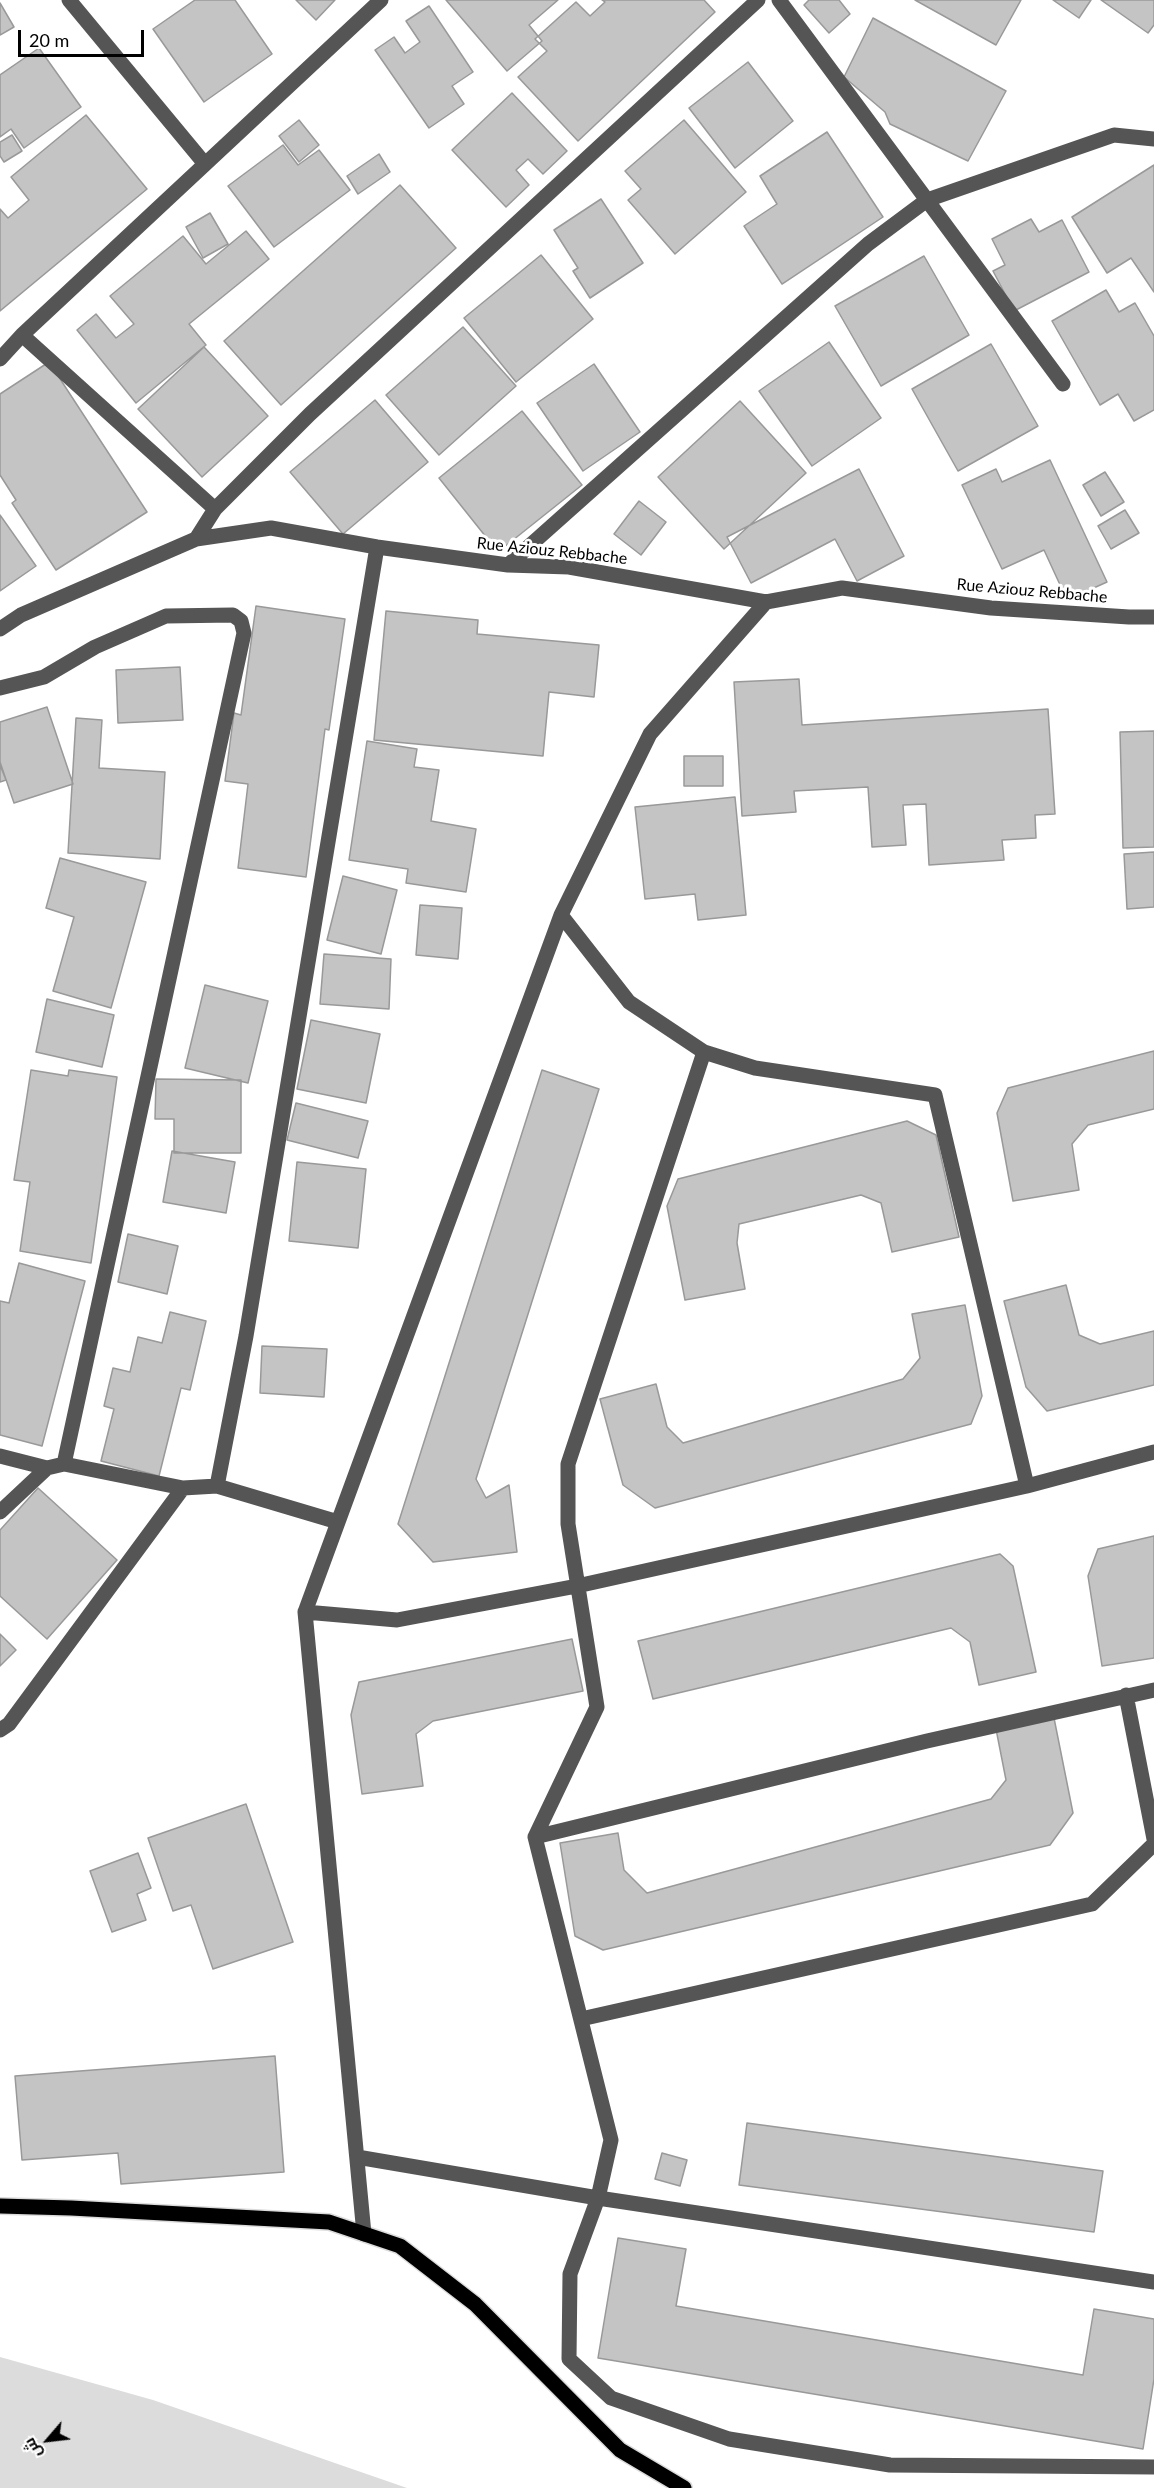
<!DOCTYPE html>
<meta charset="utf-8">
<style>
body{margin:0}
#map{position:relative;width:1154px;height:2488px;overflow:hidden;background:#fff;font-family:Lato,Cairo,sans-serif}
canvas{display:block}
.north{position:absolute;left:18px;top:2410px;width:60px;height:60px;-webkit-text-stroke:4px #fff;paint-order:stroke;rotate:242deg;font-size:16px;font-weight:700;line-height:24px;text-align:center;color:#000}
.north::after{content:'';display:block;margin:auto;width:21px;height:27px;background:#000;clip-path:polygon(50% 0,100% 100%,50% 72%,0 100%)}
.scale{position:absolute;left:18px;top:30px;width:126px;height:27px;box-sizing:border-box;border:3px solid #000;border-top:0;padding-left:8px;font-size:18px;line-height:21px;white-space:nowrap;color:#000;-webkit-text-stroke:4px #fff;paint-order:stroke}
</style>
<div id="map">
<canvas width="1154" height="2488"></canvas>
<div class="north">ش</div>
<div class="scale">20 m</div>
</div>
<script>
const context = document.querySelector('canvas').getContext('2d');
context.lineJoin = 'round';
function fill(path, color) { context.fillStyle = color; context.fill(path, 'evenodd'); }
function strokePath(path, color, width, dash) { context.strokeStyle = color; context.lineWidth = width; context.lineCap = dash ? 'butt' : 'round'; context.setLineDash(dash || []); context.stroke(path); }
function drawText(font, color, halo, rows, align = 'center') {
  context.font = font + ' Lato,sans-serif'; context.lineWidth = 6; context.setLineDash([]); context.textBaseline = 'middle'; context.strokeStyle = halo; context.fillStyle = color; for (const [text, x, y, turn = 0] of rows) {
    context.save(); context.translate(x, y); context.rotate((+turn || 0) * Math.PI / 180); context.textAlign = isNaN(turn) ? turn : align; if (halo) context.strokeText(text, 0, 0); context.fillText(text, 0, 0); context.restore();
  }
}
fill(new Path2D(`
 M 0,2357 L 153,2400 L 407,2488 L 0,2488 Z`), '#dcdcdc');
const building = new Path2D(`
 M 195,0 L 235,0 L 272,54 L 204,102 L 153,29 Z
 M 296,0 L 335,0 L 316,20 Z
 M 446,0 L 558,0 L 529,25 L 542,41 L 507,71 Z
 M 602,0 L 704,0 L 715,12 L 578,141 L 518,77 L 547,51 L 535,39 L 576,2 L 590,16 L 605,2 Z
 M 809,0 L 839,0 L 850,14 L 829,33 L 804,5 Z
 M 915,0 L 1021,0 L 996,45 Z
 M 1053,0 L 1091,0 L 1079,18 Z
 M 1101,0 L 1154,0 L 1154,25 L 1148,33 Z
 M 0,3 L 14,27 L 0,35 Z
 M 429,6 L 473,72 L 452,86 L 464,104 L 429,128 L 375,50 L 394,37 L 405,53 L 420,42 L 406,21 Z
 M 873,18 L 1006,91 L 968,161 L 890,124 L 885,112 L 844,77 Z
 M 39,48 L 81,107 L 24,148 L 11,129 L 0,137 L 0,75 Z
 M 748,62 L 793,121 L 735,168 L 689,108 Z
 M 512,93 L 567,151 L 543,174 L 528,159 L 516,170 L 529,185 L 506,207 L 452,150 Z
 M 86,115 L 147,189 L 0,311 L 0,209 L 8,218 L 29,200 L 11,177 Z
 M 299,120 L 319,145 L 299,162 L 279,136 Z
 M 684,120 L 746,192 L 675,254 L 628,200 L 641,189 L 625,171 Z
 M 827,132 L 883,217 L 782,284 L 744,226 L 777,204 L 760,176 Z
 M 12,135 L 22,151 L 4,162 L 0,156 L 0,142 Z
 M 283,145 L 298,165 L 319,150 L 350,190 L 274,247 L 228,186 Z
 M 379,154 L 390,172 L 358,194 L 347,176 Z
 M 1154,165 L 1154,292 L 1131,258 L 1107,273 L 1072,217 Z
 M 400,185 L 456,248 L 281,405 L 224,341 Z
 M 601,199 L 643,263 L 590,298 L 573,271 L 578,268 L 554,230 Z
 M 210,213 L 228,244 L 203,258 L 186,227 Z
 M 1031,219 L 1039,232 L 1062,220 L 1089,272 L 1014,311 L 993,271 L 1005,265 L 992,239 Z
 M 246,231 L 269,259 L 189,324 L 206,345 L 136,403 L 77,330 L 96,314 L 116,338 L 134,324 L 110,296 L 183,236 L 206,264 Z
 M 541,255 L 593,319 L 516,382 L 464,318 Z
 M 924,256 L 969,335 L 881,386 L 835,306 Z
 M 1106,290 L 1119,312 L 1135,303 L 1154,336 L 1154,410 L 1134,421 L 1118,394 L 1100,405 L 1052,321 Z
 M 463,327 L 516,386 L 439,455 L 386,395 Z
 M 829,342 L 881,418 L 812,466 L 759,391 Z
 M 991,344 L 1038,426 L 958,471 L 912,389 Z
 M 204,347 L 268,416 L 202,477 L 138,409 Z
 M 49,362 L 147,512 L 56,570 L 12,503 L 16,500 L 0,475 L 0,394 Z
 M 594,364 L 640,432 L 583,471 L 537,403 Z
 M 375,400 L 428,462 L 343,534 L 290,472 Z
 M 740,401 L 806,473 L 724,549 L 658,477 Z
 M 522,411 L 582,485 L 498,552 L 439,478 Z
 M 1050,460 L 1107,582 L 1067,600 L 1044,550 L 1002,569 L 962,485 L 996,469 L 1002,482 Z
 M 859,469 L 904,556 L 857,581 L 835,539 L 751,583 L 727,537 Z
 M 1105,472 L 1124,502 L 1101,516 L 1083,485 Z
 M 639,501 L 666,522 L 641,555 L 614,534 Z
 M 1125,510 L 1139,533 L 1111,549 L 1098,526 Z
 M 0,515 L 36,566 L 0,591 Z
 M 256,606 L 345,619 L 329,730 L 325,729 L 306,877 L 238,868 L 248,784 L 225,781 L 234,713 L 241,715 Z
 M 386,611 L 478,620 L 477,634 L 599,645 L 594,697 L 549,692 L 543,756 L 374,740 Z
 M 180,667 L 183,720 L 118,723 L 116,670 Z
 M 799,679 L 802,725 L 1048,709 L 1055,814 L 1035,815 L 1036,838 L 1002,840 L 1004,860 L 929,865 L 926,804 L 903,805 L 906,845 L 872,847 L 868,787 L 794,791 L 796,812 L 742,816 L 734,682 Z
 M 47,707 L 73,784 L 14,803 L 0,762 L 0,722 Z
 M 76,718 L 102,720 L 99,768 L 165,772 L 160,859 L 68,853 Z
 M 1154,731 L 1154,847 L 1123,848 L 1120,732 Z
 M 367,741 L 417,749 L 414,767 L 439,770 L 431,821 L 476,829 L 466,892 L 406,883 L 408,869 L 349,860 Z
 M 684,756 L 723,756 L 723,786 L 684,786 Z
 M 0,765 L 6,780 L 0,782 Z
 M 735,797 L 746,915 L 698,920 L 695,894 L 645,899 L 635,807 Z
 M 1154,852 L 1154,907 L 1127,909 L 1124,854 Z
 M 60,858 L 146,882 L 111,1008 L 53,991 L 74,917 L 46,908 Z
 M 343,876 L 397,890 L 381,954 L 327,940 Z
 M 420,905 L 462,908 L 458,959 L 416,955 Z
 M 324,954 L 391,959 L 389,1009 L 320,1004 Z
 M 205,985 L 268,1001 L 248,1083 L 185,1068 Z
 M 47,999 L 114,1015 L 102,1067 L 36,1052 Z
 M 311,1020 L 380,1034 L 366,1103 L 297,1089 Z
 M 1154,1051 L 1154,1109 L 1088,1125 L 1072,1144 L 1079,1190 L 1013,1201 L 997,1113 L 1008,1088 Z
 M 31,1070 L 68,1076 L 69,1070 L 117,1077 L 91,1263 L 20,1251 L 30,1182 L 14,1180 Z
 M 542,1070 L 599,1089 L 476,1479 L 486,1498 L 509,1485 L 517,1552 L 433,1562 L 398,1524 Z
 M 156,1079 L 241,1080 L 241,1153 L 174,1153 L 174,1119 L 155,1119 Z
 M 296,1103 L 368,1121 L 358,1158 L 287,1140 Z
 M 907,1121 L 936,1135 L 959,1237 L 892,1252 L 881,1203 L 861,1195 L 739,1224 L 737,1243 L 745,1289 L 685,1300 L 667,1206 L 678,1179 Z
 M 172,1151 L 235,1162 L 226,1213 L 163,1202 Z
 M 297,1162 L 366,1169 L 358,1248 L 289,1241 Z
 M 128,1234 L 178,1246 L 167,1294 L 118,1282 Z
 M 19,1263 L 85,1281 L 42,1446 L 0,1435 L 0,1301 L 9,1303 Z
 M 1066,1285 L 1079,1335 L 1100,1344 L 1154,1331 L 1154,1385 L 1047,1411 L 1026,1387 L 1004,1301 Z
 M 965,1305 L 982,1396 L 971,1424 L 655,1508 L 623,1485 L 600,1399 L 656,1384 L 667,1427 L 683,1443 L 903,1379 L 920,1358 L 912,1314 Z
 M 170,1312 L 206,1321 L 190,1390 L 181,1388 L 159,1476 L 101,1461 L 114,1409 L 104,1406 L 113,1368 L 130,1372 L 138,1337 L 162,1343 Z
 M 262,1346 L 327,1349 L 324,1397 L 260,1393 Z
 M 38,1488 L 117,1560 L 47,1639 L 0,1596 L 0,1530 Z
 M 1154,1536 L 1154,1658 L 1102,1666 L 1088,1576 L 1098,1549 Z
 M 1000,1554 L 1013,1566 L 1036,1672 L 979,1685 L 970,1642 L 951,1628 L 653,1699 L 638,1641 Z
 M 0,1634 L 16,1650 L 0,1666 Z
 M 572,1639 L 583,1691 L 433,1721 L 416,1734 L 423,1786 L 362,1794 L 351,1715 L 359,1682 Z
 M 1054,1718 L 1073,1813 L 1050,1845 L 603,1950 L 575,1936 L 560,1843 L 618,1833 L 624,1870 L 647,1893 L 991,1799 L 1006,1780 L 996,1729 Z
 M 246,1804 L 293,1942 L 213,1969 L 191,1905 L 173,1911 L 148,1838 Z
 M 138,1853 L 151,1888 L 137,1894 L 146,1920 L 112,1932 L 90,1871 Z
 M 275,2056 L 284,2172 L 121,2184 L 118,2153 L 22,2160 L 15,2076 Z
 M 747,2123 L 1103,2171 L 1094,2232 L 739,2185 Z
 M 662,2153 L 687,2160 L 680,2186 L 655,2179 Z
 M 618,2238 L 686,2249 L 676,2306 L 1083,2375 L 1094,2309 L 1154,2319 L 1154,2379 L 1143,2449 L 598,2358 Z`);
fill(building, '#c4c4c4');
strokePath(building, '#999', 1.5);
const major = new Path2D(`
 M 0,2206 L 71,2208 L 329,2222 L 400,2246 L 475,2304 L 620,2450 L 684,2488`);
strokePath(major, '#dbdbdb', 18);
strokePath(new Path2D(`
 M 69,0 L 205,164
 M 779,0 L 1063,384
 M 22,335 L 215,509
 M 0,359 L 22,335 L 381,0
 M 196,539 L 215,509 L 310,414 L 758,0
 M 508,565 L 868,244 L 927,200 L 1114,135 L 1154,139
 M 0,629 L 21,615 L 196,539 L 271,528 L 377,547 L 508,565 L 569,567 L 766,602 L 842,588 L 991,608 L 1129,617 L 1154,617
 M 0,688 L 44,677 L 95,647 L 166,616 L 233,615 L 241,621 L 244,633 L 64,1464
 M 561,915 L 629,1002 L 704,1052 L 755,1068 L 935,1095 L 1027,1486
 M 704,1052 L 568,1464 L 568,1524 L 597,1707 L 535,1837 L 611,2140 L 598,2198 L 570,2274 L 569,2359 L 611,2398 L 729,2439 L 890,2465 L 1154,2467
 M 0,1456 L 47,1468 L 64,1464 L 183,1488 L 217,1486 L 338,1522
 M 217,1486 L 246,1336 L 377,547
 M 0,1512 L 47,1468
 M 305,1612 L 397,1620 L 577,1586 L 1027,1486 L 1154,1452
 M 1126,1695 L 1154,1839
 M 0,1730 L 9,1724 L 183,1488
 M 535,1837 L 927,1741 L 1154,1690
 M 581,2019 L 1092,1904 L 1154,1844
 M 357,2157 L 598,2198 L 1154,2282
 M 364,2234 L 305,1612 L 561,915 L 650,734 L 766,602`), '#555', 15);
strokePath(major, '#000', 15);
drawText('16px', '#000', '#fff', [
 ["Rue Aziouz Rebbache",552,551,6],
 ["Rue Aziouz Rebbache",1032,591,5]
]);
</script>
